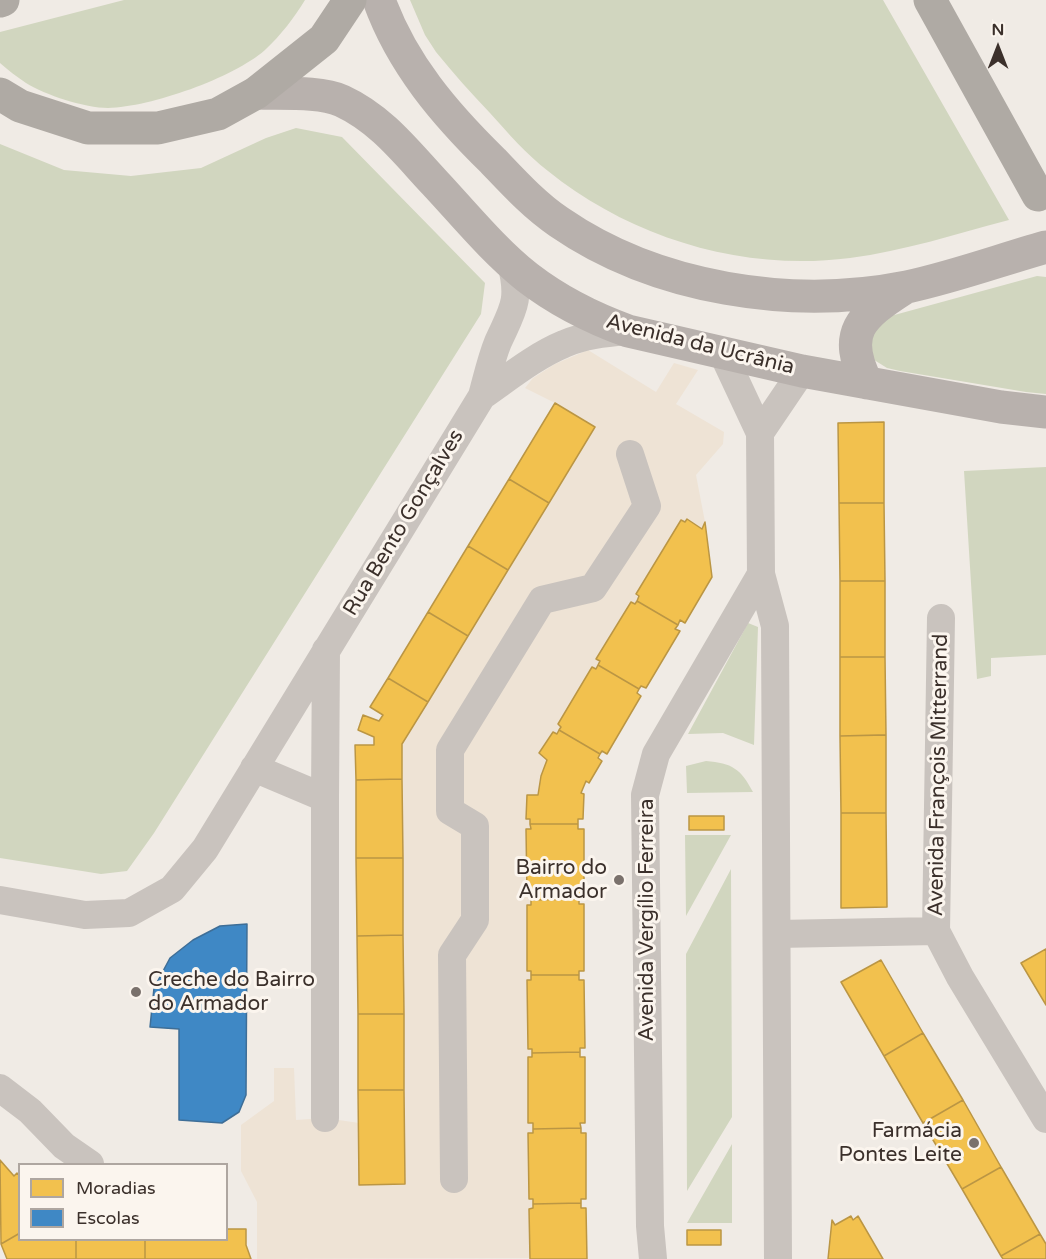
<!DOCTYPE html>
<meta charset="utf-8">
<style>
body{margin:0}
#map{position:relative;width:1046px;height:1259px;overflow:hidden;background:#f0ebe5;font-family:"Varela Round",sans-serif}
canvas{display:block}
.legend{position:absolute;left:18px;top:1163px;width:210px;height:78px;box-sizing:border-box;background:#fbf5ee;border:2px solid #aea6a0;margin:0;padding:8px 10px;list-style:none;font-size:18px;color:#3b302b}
.legend li{display:flex;align-items:center;gap:12px;height:30px}
.legend b{width:30px;border:2px solid #aea6a0}
.north{position:absolute;left:968px;top:18px;width:60px;height:60px;-webkit-text-stroke:4px #fbf5ee;paint-order:stroke;rotate:0deg;font-size:16px;font-weight:700;line-height:24px;text-align:center;color:#3b302b}
.north::after{content:'';display:block;margin:auto;width:21px;height:27px;background:#3b302b;clip-path:polygon(50% 0,100% 100%,50% 72%,0 100%)}
</style>
<div id="map">
<canvas width="1046" height="1259"></canvas>
<ul class="legend">
<li><b style="height:16px;background:#f2c14e"></b>Moradias</li>
<li><b style="height:16px;background:#3f88c5"></b>Escolas</li>
</ul>
<div class="north">N</div>
</div>
<script>
const context = document.querySelector('canvas').getContext('2d');
context.lineJoin = 'round';
function fill(path, color) { context.fillStyle = color; context.fill(path, 'evenodd'); }
function strokePath(path, color, width, dash) { context.strokeStyle = color; context.lineWidth = width; context.lineCap = dash ? 'butt' : 'round'; context.setLineDash(dash || []); context.stroke(path); }
function drawText(font, color, halo, rows, align = 'center') {
  context.font = font + ' "Varela Round",sans-serif'; context.lineWidth = 6; context.setLineDash([]); context.textBaseline = 'middle'; context.strokeStyle = halo; context.fillStyle = color; for (const [text, x, y, turn = 0] of rows) {
    context.save(); context.translate(x, y); context.rotate((+turn || 0) * Math.PI / 180); context.textAlign = isNaN(turn) ? turn : align; if (halo) context.strokeText(text, 0, 0); context.fillText(text, 0, 0); context.restore();
  }
}
fill(new Path2D(`
 M 124,0 L 305,0 C 294,18 281,35 265,50 C 233,78 151,107 108,108 C 85,108 45,95 26,83 C 17,77 8,70 0,63 L 0,32 Z
 M 410,0 L 883,0 L 1009,220 C 956,234 904,251 850,258 C 743,272 631,238 548,171 C 526,154 508,133 490,113 C 471,93 453,73 436,52 L 425,35 Z
 M 296,128 L 342,137 L 485,283 L 481,314 L 154,833 L 127,871 L 101,874 L 0,858 L 0,144 L 64,170 L 131,176 L 201,168 L 266,138 Z
 M 1037,276 L 1046,277 L 1046,394 L 1026,392 L 900,371 L 887,368 L 871,358 L 868,335 L 887,317 Z
 M 1046,467 L 1046,655 L 991,658 L 991,676 L 977,679 L 964,471 Z
 M 748,623 L 758,627 L 754,745 L 723,733 L 688,734 Z
 M 706,761 C 732,763 741,769 753,792 L 687,793 L 686,766 Z
 M 685,835 L 731,835 L 686,916 Z
 M 731,869 L 732,1117 L 687,1191 L 686,954 Z
 M 732,1144 L 732,1223 L 687,1223 Z`), '#d1d6bf');
fill(new Path2D(`
 M 588,350 L 656,392 L 674,363 L 698,370 L 676,404 L 724,432 L 723,444 L 696,475 L 705,522 L 702,529 L 688,519 L 685,522 L 681,520 L 636,593 L 639,596 L 635,604 L 631,602 L 597,659 L 600,661 L 596,669 L 592,667 L 558,724 L 561,727 L 559,730 L 557,734 L 553,732 L 540,753 L 547,760 L 541,776 L 538,795 L 527,795 L 526,819 L 530,819 L 531,829 L 526,829 L 527,895 L 531,895 L 531,905 L 527,905 L 527,971 L 531,971 L 531,980 L 527,980 L 528,1049 L 532,1049 L 532,1057 L 528,1058 L 528,1123 L 533,1123 L 533,1133 L 528,1133 L 529,1199 L 533,1199 L 533,1208 L 529,1209 L 530,1258 L 257,1259 L 257,1202 L 241,1171 L 241,1125 L 274,1101 L 274,1068 L 294,1068 L 296,1120 L 325,1118 L 359,1123 L 359,1185 L 405,1184 L 402,744 L 595,428 L 555,403 L 525,388 L 533,378 L 555,364 Z`), '#eee3d5');
const homes = new Path2D(`
 M 555,403 L 595,427 L 549,503 L 509,479 Z
 M 884,422 L 884,503 L 839,503 L 838,423 Z
 M 509,479 L 549,503 L 508,570 L 468,546 Z
 M 839,503 L 884,503 L 885,581 L 840,581 Z
 M 687,519 L 702,529 L 705,522 L 712,577 L 685,623 L 680,620 L 678,625 L 637,601 L 639,596 L 636,594 L 681,520 L 685,522 Z
 M 468,546 L 508,570 L 468,636 L 428,612 Z
 M 840,581 L 885,581 L 885,657 L 840,657 Z
 M 637,601 L 678,625 L 675,629 L 680,631 L 646,688 L 641,686 L 639,689 L 598,665 L 600,661 L 596,659 L 631,602 L 635,604 Z
 M 428,612 L 468,636 L 428,702 L 388,678 Z
 M 840,657 L 885,657 L 886,735 L 840,736 Z
 M 598,665 L 639,689 L 637,693 L 641,696 L 607,754 L 602,751 L 600,754 L 559,730 L 561,727 L 558,724 L 592,667 L 596,669 Z
 M 388,678 L 428,702 L 402,744 L 402,779 L 356,780 L 355,745 L 374,745 L 374,737 L 358,730 L 363,715 L 379,721 L 383,715 L 370,707 Z
 M 559,730 L 600,754 L 598,758 L 602,761 L 589,783 L 586,781 L 581,793 L 584,794 L 583,819 L 578,819 L 578,824 L 530,824 L 530,819 L 526,819 L 527,795 L 538,795 L 541,776 L 547,760 L 539,753 L 553,732 L 557,734 Z
 M 878,735 L 886,735 L 886,813 L 841,813 L 840,736 Z
 M 402,779 L 403,858 L 356,858 L 356,780 Z
 M 841,813 L 886,813 L 887,907 L 841,908 Z
 M 689,816 L 724,816 L 724,830 L 689,830 Z
 M 530,824 L 578,824 L 578,829 L 584,829 L 584,895 L 579,895 L 579,899 L 531,900 L 531,895 L 527,895 L 526,829 L 531,829 Z
 M 356,858 L 403,858 L 403,935 L 357,936 Z
 M 579,899 L 579,904 L 584,904 L 584,971 L 579,971 L 579,975 L 531,975 L 531,971 L 527,971 L 527,905 L 531,905 L 531,900 Z
 M 403,935 L 404,1014 L 358,1014 L 357,936 Z
 M 1046,949 L 1046,1005 L 1021,963 Z
 M 881,960 L 923,1033 L 884,1056 L 841,982 Z
 M 531,975 L 579,975 L 579,980 L 584,980 L 585,1048 L 580,1048 L 580,1052 L 532,1053 L 532,1049 L 528,1049 L 527,980 L 531,980 Z
 M 358,1014 L 404,1014 L 404,1090 L 358,1090 Z
 M 923,1033 L 963,1100 L 923,1123 L 884,1056 Z
 M 580,1052 L 580,1057 L 585,1057 L 585,1123 L 580,1123 L 581,1128 L 533,1129 L 533,1123 L 528,1123 L 528,1057 L 532,1057 L 532,1053 Z
 M 358,1090 L 404,1090 L 405,1184 L 359,1185 Z
 M 963,1100 L 1001,1167 L 962,1189 L 923,1123 Z
 M 581,1128 L 581,1133 L 586,1133 L 586,1199 L 581,1199 L 581,1203 L 533,1204 L 533,1199 L 529,1199 L 528,1133 L 533,1133 L 533,1129 Z
 M 0,1160 L 14,1176 L 17,1173 L 20,1176 L 20,1233 L 1,1244 Z
 M 1001,1167 L 1040,1234 L 1001,1256 L 962,1189 Z
 M 581,1203 L 581,1208 L 586,1208 L 587,1259 L 530,1259 L 529,1209 L 533,1208 L 533,1204 Z
 M 851,1216 L 853,1220 L 858,1216 L 883,1259 L 828,1259 L 832,1220 L 835,1225 Z
 M 226,1229 L 246,1229 L 246,1245 L 251,1259 L 145,1259 L 145,1240 L 226,1240 Z
 M 687,1230 L 721,1230 L 721,1245 L 687,1245 Z
 M 20,1233 L 20,1240 L 76,1240 L 76,1259 L 7,1259 L 1,1244 Z
 M 1040,1234 L 1046,1244 L 1046,1259 L 1003,1259 L 1001,1256 Z
 M 76,1240 L 145,1240 L 145,1259 L 76,1259 Z`);
fill(homes, '#f2c14e');
strokePath(homes, '#bb9644', 1.5);
const schools = new Path2D(`
 M 247,924 L 246,1095 L 239,1112 L 222,1123 L 179,1120 L 179,1029 L 150,1027 L 154,988 L 170,958 L 193,940 L 220,926 Z`);
fill(schools, '#3f88c5');
strokePath(schools, '#3e6e97', 1.5);
strokePath(new Path2D(`
 M 723,354 L 760,433 L 761,574 L 775,626 L 778,1259
 M 482,396 C 508,378 535,356 564,344 C 584,335 607,333 628,331
 M 760,433 L 802,371
 M 941,618 L 936,931 L 960,977 L 1046,1119
 M 254,768 L 325,798
 M 0,900 L 85,915 L 129,913 L 172,889 L 205,849 L 482,396 C 487,378 491,359 498,342 C 513,309 521,301 511,263
 M 777,934 L 936,931
 M 0,1088 L 30,1111 L 64,1146 L 90,1164
 M 325,1118 L 325,798 L 326,650
 M 454,1179 L 452,955 L 475,920 L 475,826 L 450,811 L 450,750 L 542,600 L 593,588 L 647,506 L 630,454
 M 653,1259 L 650,1226 L 645,795 L 656,754 L 761,574`), '#c9c3be', 28);
strokePath(new Path2D(`
 M 379,0 C 402,64 445,114 493,161 C 514,183 534,205 559,222 C 656,289 792,310 907,287 C 954,277 1000,260 1046,247
 M 256,93 C 281,94 320,91 342,101 C 381,119 406,152 434,182 C 464,214 493,250 527,277 C 558,301 592,318 628,331 L 802,371 L 1001,407 L 1046,412
 M 867,383 C 841,333 861,316 903,289`), '#b8b1ad', 33);
strokePath(new Path2D(`
 M 930,0 L 1038,195
 M 0,1 L 3,0
 M 0,94 L 20,106 L 88,128 L 158,128 L 218,114 L 256,93 L 324,39 L 350,0`), '#afaaa4', 33);
for (const [x, y, r, color] of [
 [619,880,6,"#7a716c"],
 [136,992,6,"#7a716c"],
 [974,1143,6,"#7a716c"]
]) { const dot = new Path2D(); dot.arc(x, y, r, 0, 2 * Math.PI); context.fillStyle = color; context.fill(dot); strokePath(dot, '#fbf5ee', 2); }
drawText('21px', '#3b302b', '#fbf5ee', [
 ["Avenida da Ucrânia",700,345,14],
 ["Rua Bento Gonçalves",404,523,-59],
 ["Avenida François Mitterrand",939,775,-89],
 ["Avenida Vergílio Ferreira",647,920,-90]
]);
drawText('21px', '#3b302b', '#fbf5ee', [
 ["Bairro do",607,868],
 ["Armador",607,892],
 ["Creche do Bairro",148,980,"left"],
 ["do Armador",148,1004,"left"],
 ["Farmácia",962,1131],
 ["Pontes Leite",962,1155]
], 'right');
</script>
